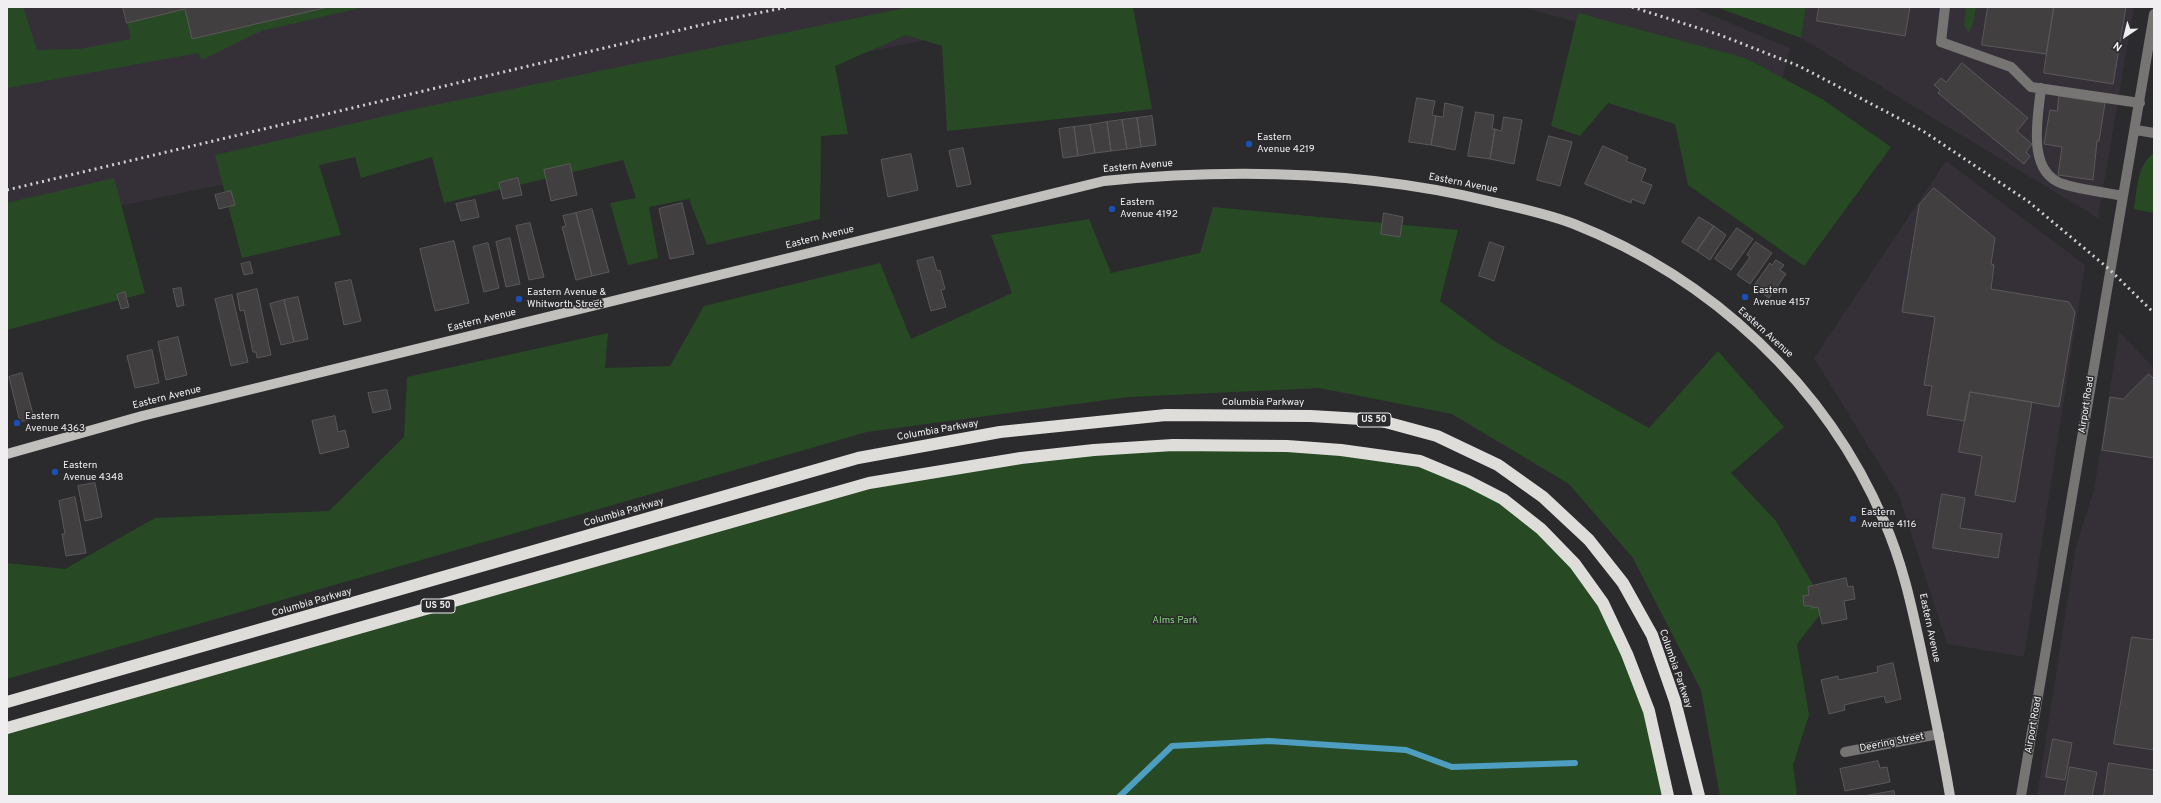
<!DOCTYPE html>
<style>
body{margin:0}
#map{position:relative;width:2161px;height:803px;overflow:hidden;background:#2b2a2d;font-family:Overpass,sans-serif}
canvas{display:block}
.frame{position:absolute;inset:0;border:8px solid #f0eef0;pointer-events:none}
.north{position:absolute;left:2105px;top:16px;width:40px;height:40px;-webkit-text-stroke:3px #2b2a2d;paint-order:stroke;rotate:215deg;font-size:11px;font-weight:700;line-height:16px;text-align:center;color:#f0eef0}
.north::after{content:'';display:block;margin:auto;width:14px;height:18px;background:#f0eef0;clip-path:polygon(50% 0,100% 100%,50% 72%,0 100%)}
</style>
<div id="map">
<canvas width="2161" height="803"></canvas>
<div class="frame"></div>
<div class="north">N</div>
</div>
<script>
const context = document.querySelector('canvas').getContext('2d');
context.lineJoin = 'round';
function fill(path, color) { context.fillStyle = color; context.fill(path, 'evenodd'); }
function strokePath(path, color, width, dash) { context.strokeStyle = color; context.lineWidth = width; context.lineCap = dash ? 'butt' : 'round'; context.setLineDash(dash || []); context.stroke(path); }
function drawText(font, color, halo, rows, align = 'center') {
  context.font = font + ' Overpass,sans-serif'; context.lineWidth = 3; context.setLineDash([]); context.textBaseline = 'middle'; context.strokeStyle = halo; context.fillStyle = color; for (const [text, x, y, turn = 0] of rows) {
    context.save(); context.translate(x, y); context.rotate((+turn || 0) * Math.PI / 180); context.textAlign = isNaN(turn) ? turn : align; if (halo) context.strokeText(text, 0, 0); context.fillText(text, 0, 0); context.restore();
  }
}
fill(new Path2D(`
 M 7,7 L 1076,7 L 1076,9 L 7,229 Z
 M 1523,7 L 1692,7 L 1790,48 L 1782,80 Z
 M 1806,7 L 2134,7 L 2098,218 L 1801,38 Z
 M 1946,161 L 2085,265 L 2024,657 L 1947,644 L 1899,496 L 1814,358 Z
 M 2119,332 L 2154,368 L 2154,796 L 2037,796 L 2076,546 L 2094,490 Z`), '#353038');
fill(new Path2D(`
 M 7,7 L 23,7 L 37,50 L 80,49 L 131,39 L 127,23 L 185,9 L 192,39 L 328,7 L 364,7 L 261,31 L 202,60 L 198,53 L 7,88 Z
 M 910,7 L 1133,7 L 1152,109 L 947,131 L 942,46 L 906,35 L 835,66 L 848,134 L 821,136 L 820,219 L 707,245 L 689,199 L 649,207 L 658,258 L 628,265 L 610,203 L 636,198 L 623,160 L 444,203 L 432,157 L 361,178 L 355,157 L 319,165 L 341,235 L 242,258 L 215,155 L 425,107 Z
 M 1716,7 L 1806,7 L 1801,38 Z
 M 1966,7 L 1976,7 L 1973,23 L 1969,33 L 1964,25 Z
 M 1578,13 L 1745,58 L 1822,99 L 1891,147 L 1804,266 L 1688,185 L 1675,124 L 1608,103 L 1580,136 L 1551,126 Z
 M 2154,153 L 2154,213 L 2134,209 C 2137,191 2137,164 2154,153 Z
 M 114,178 L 145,293 L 7,330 L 7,203 Z
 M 1213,207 L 1458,230 L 1440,301 L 1494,341 L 1649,428 L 1718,351 L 1784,427 L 1731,473 L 1776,521 L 1826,607 L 1797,644 L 1809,715 L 1793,765 L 1797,796 L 1720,796 L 1701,690 L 1633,558 L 1569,484 L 1452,414 L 1319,388 L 1129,397 L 867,432 L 7,679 L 7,563 L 65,569 L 155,518 L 329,511 L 404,437 L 407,377 L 608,333 L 605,368 L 670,366 L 704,306 L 880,263 L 911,339 L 1012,293 L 991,235 L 1089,219 L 1111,273 L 1200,253 Z
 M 1229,445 L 1420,461 L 1511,506 L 1575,564 L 1627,654 L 1668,796 L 7,796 L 7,728 L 869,483 L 1021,458 Z`), '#274a24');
strokePath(new Path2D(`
 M 1120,796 L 1172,746 L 1269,741 L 1406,750 L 1452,767 L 1575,763`), '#4e9ec1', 6);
const building = new Path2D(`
 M 123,7 L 328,7 L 192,39 L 185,9 L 127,23 Z
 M 1819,7 L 1910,7 L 1905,36 L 1817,21 Z
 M 1988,7 L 2054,7 L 2046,54 L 1982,45 Z
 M 2054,7 L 2126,7 L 2113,84 L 2044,73 Z
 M 1962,63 L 2028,118 L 2017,131 L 2032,144 L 2026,152 L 2030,156 L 2024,164 L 1938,93 L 1940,90 L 1934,85 L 1941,78 L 1946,82 Z
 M 2059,96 L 2105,103 L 2099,141 L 2097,141 L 2093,180 L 2058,175 L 2062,147 L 2044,144 L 2050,110 L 2057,111 Z
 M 1417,98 L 1435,101 L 1432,115 L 1436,116 L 1431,145 L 1409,142 Z
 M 1445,103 L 1463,107 L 1455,150 L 1431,145 L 1436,116 L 1443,117 Z
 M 1476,112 L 1494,115 L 1492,129 L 1495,129 L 1490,159 L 1468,156 Z
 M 1152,116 L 1156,145 L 1141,147 L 1137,118 Z
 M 1504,117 L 1522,120 L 1514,164 L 1490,159 L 1495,129 L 1501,131 Z
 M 1137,118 L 1141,147 L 1127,149 L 1122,120 Z
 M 1122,120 L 1127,149 L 1111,151 L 1107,122 Z
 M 1107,122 L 1111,151 L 1095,153 L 1090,125 Z
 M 1090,125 L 1095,153 L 1078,156 L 1074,127 Z
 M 1074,127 L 1078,156 L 1063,158 L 1059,129 Z
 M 1549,136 L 1572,142 L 1560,186 L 1537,180 Z
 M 1603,146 L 1628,157 L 1626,161 L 1646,169 L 1641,181 L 1652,185 L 1644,204 L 1632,199 L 1631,203 L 1585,184 Z
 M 963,148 L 971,184 L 957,187 L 949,151 Z
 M 911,154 L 918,190 L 888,197 L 881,160 Z
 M 570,164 L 577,195 L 551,201 L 544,170 Z
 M 518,178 L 522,195 L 503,199 L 499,183 Z
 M 1934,188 L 1995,238 L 1991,264 L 1994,265 L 1991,289 L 2069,302 L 2075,312 L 2059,407 L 1970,392 L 1965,421 L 1927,415 L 1932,386 L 1924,385 L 1935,317 L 1902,312 L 1919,205 Z
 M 231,191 L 235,205 L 219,209 L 215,195 Z
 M 475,200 L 479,217 L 461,221 L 456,204 Z
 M 682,203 L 694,254 L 670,259 L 659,209 Z
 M 592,209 L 609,272 L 592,276 L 576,213 Z
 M 576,213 L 592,276 L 576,280 L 562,227 L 566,226 L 563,216 Z
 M 1384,213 L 1403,217 L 1400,237 L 1381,234 Z
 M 1699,217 L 1714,226 L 1697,251 L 1682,242 Z
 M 530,223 L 544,277 L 529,280 L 516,226 Z
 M 1714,226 L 1726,235 L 1710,260 L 1697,251 Z
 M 1737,228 L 1753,239 L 1731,270 L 1715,259 Z
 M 510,238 L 520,284 L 506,287 L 496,242 Z
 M 454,241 L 469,303 L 435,311 L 420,249 Z
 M 1490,242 L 1504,247 L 1494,281 L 1479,276 Z
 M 1756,242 L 1772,253 L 1750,284 L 1737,275 L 1750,257 L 1747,255 Z
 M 488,243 L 499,288 L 484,292 L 473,247 Z
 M 933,257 L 937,271 L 940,270 L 945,289 L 941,290 L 946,307 L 931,311 L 917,261 Z
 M 1776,260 L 1784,265 L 1780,270 L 1786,274 L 1769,298 L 1753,287 L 1770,263 L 1772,265 Z
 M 250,262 L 253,273 L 244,275 L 241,264 Z
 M 351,280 L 361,321 L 344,325 L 335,283 Z
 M 181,288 L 184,305 L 177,307 L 173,289 Z
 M 257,289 L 271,355 L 257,358 L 256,352 L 253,352 L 244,310 L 240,311 L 237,294 Z
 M 125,292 L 129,307 L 121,309 L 117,295 Z
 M 232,295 L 248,362 L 231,366 L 215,299 Z
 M 298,297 L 308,339 L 294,342 L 284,300 Z
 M 284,300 L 294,342 L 281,345 L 270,304 Z
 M 178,337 L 187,375 L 166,380 L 158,342 Z
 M 152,350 L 159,383 L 135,388 L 127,356 Z
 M 22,373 L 34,418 L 20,422 L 9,377 Z
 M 2149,374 L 2154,379 L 2154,458 L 2102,450 L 2110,397 L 2123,399 Z
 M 387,390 L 391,409 L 373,413 L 368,393 Z
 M 1970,392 L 2032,402 L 2015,502 L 1975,495 L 1982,456 L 1959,452 Z
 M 335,416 L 338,432 L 345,430 L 349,447 L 320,454 L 312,421 Z
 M 95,483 L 102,517 L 85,521 L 78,486 Z
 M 1942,494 L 1965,498 L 1960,528 L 2002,534 L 1998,558 L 1933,548 Z
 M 75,497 L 86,553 L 66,556 L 62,534 L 65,534 L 59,501 Z
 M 1846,578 L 1848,587 L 1853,586 L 1855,599 L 1844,601 L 1847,619 L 1822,624 L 1818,607 L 1812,608 L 1812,606 L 1804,606 L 1803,596 L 1809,595 L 1808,587 Z
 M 2132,637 L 2154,640 L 2154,750 L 2114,744 Z
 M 1893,663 L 1901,699 L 1886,703 L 1884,696 L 1844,705 L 1845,710 L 1829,714 L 1821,680 L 1838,676 L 1839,680 L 1878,672 L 1877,667 Z
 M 2053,739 L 2072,743 L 2065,780 L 2046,777 Z
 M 1878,761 L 1880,768 L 1887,767 L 1890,782 L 1845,791 L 1840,769 Z
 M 2109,763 L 2154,770 L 2154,796 L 2104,796 Z
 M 2070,767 L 2097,772 L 2092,796 L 2065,796 Z
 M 1894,791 L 1895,796 L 1864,796 Z`);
fill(building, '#423f41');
strokePath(building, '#5b585a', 1);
strokePath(new Path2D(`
 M 1945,7 L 1941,42 L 2011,67 L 2031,87 L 2140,103
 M 2041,88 C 2038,117 2026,172 2063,184 C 2082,190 2104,192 2123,196
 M 2136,130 L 2154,133
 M 1845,752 L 1939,734
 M 2021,796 L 2154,14`), '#767573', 10);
strokePath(new Path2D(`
 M 7,454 L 142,416 L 1104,181 C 1234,168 1365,171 1493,202 C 1520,208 1548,214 1574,224 C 1711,278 1826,385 1884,521 C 1903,564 1912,608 1922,654 C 1932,701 1942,748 1950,796`), '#c1c0bd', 10);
strokePath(new Path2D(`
 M 7,702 L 858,458 L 1000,432 L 1166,415 L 1311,416 L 1378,420 L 1437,436 L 1498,465 L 1543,497 L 1589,540 L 1623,583 L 1652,635 L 1675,701 L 1699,796
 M 7,728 L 869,483 L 1021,458 L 1094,450 L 1173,445 L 1287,446 L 1341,450 L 1420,461 L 1468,481 L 1503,499 L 1541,529 L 1575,564 L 1603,603 L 1627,654 L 1649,711 L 1668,796`), '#dfddda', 12);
strokePath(new Path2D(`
 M 1632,7 L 1720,35 L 1799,66 L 1923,131 L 2029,202 L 2109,269 L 2154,313
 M 7,190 L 718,21 L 788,7`), '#d1cfd1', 3, [2, 4]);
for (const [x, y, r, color] of [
 [1249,144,4,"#1a4fb4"],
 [1112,209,4,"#1a4fb4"],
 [1745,297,4,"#1a4fb4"],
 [519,299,4,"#1a4fb4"],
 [17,423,4,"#1a4fb4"],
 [55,472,4,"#1a4fb4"],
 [1853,519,4,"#1a4fb4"]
]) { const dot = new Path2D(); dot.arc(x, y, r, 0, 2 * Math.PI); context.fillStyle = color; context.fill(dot); strokePath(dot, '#2b2a2d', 1.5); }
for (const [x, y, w] of [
 [1374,420,34],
 [438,606,34]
]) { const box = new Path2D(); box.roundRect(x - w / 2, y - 7, w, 14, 3); context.fillStyle = '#2b2a2d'; context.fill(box); strokePath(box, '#f0eef0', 1); }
drawText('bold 9px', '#f0eef0', null, [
 ["US 50",1374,420],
 ["US 50",438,606]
]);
drawText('10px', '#f0eef0', '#2b2a2d', [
 ["Eastern",1257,138],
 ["Avenue 4219",1257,150],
 ["Eastern",1120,203],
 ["Avenue 4192",1120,215],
 ["Eastern",1753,291],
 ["Avenue 4157",1753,303],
 ["Eastern Avenue &",527,293],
 ["Whitworth Street",527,305],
 ["Eastern",25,417],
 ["Avenue 4363",25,429],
 ["Eastern",63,466],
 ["Avenue 4348",63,478],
 ["Eastern",1861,513],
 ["Avenue 4116",1861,525]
], 'left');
drawText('10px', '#f0eef0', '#2b2a2d', [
 ["Eastern Avenue",1138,167,-5],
 ["Eastern Avenue",1463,184,11],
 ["Eastern Avenue",820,238,-14],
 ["Eastern Avenue",482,321,-14],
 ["Eastern Avenue",1765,333,42],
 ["Eastern Avenue",167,398,-14],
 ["Columbia Parkway",1263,403],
 ["Airport Road",2087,405,-81],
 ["Columbia Parkway",938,431,-10],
 ["Columbia Parkway",624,513,-16],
 ["Columbia Parkway",312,603,-16],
 ["Eastern Avenue",1929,628,78],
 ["Columbia Parkway",1675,669,71],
 ["Airport Road",2034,725,-80],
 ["Deering Street",1892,743,-11]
]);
drawText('10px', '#85d87e', '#2b2a2d', [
 ["Alms Park",1175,621]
]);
</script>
